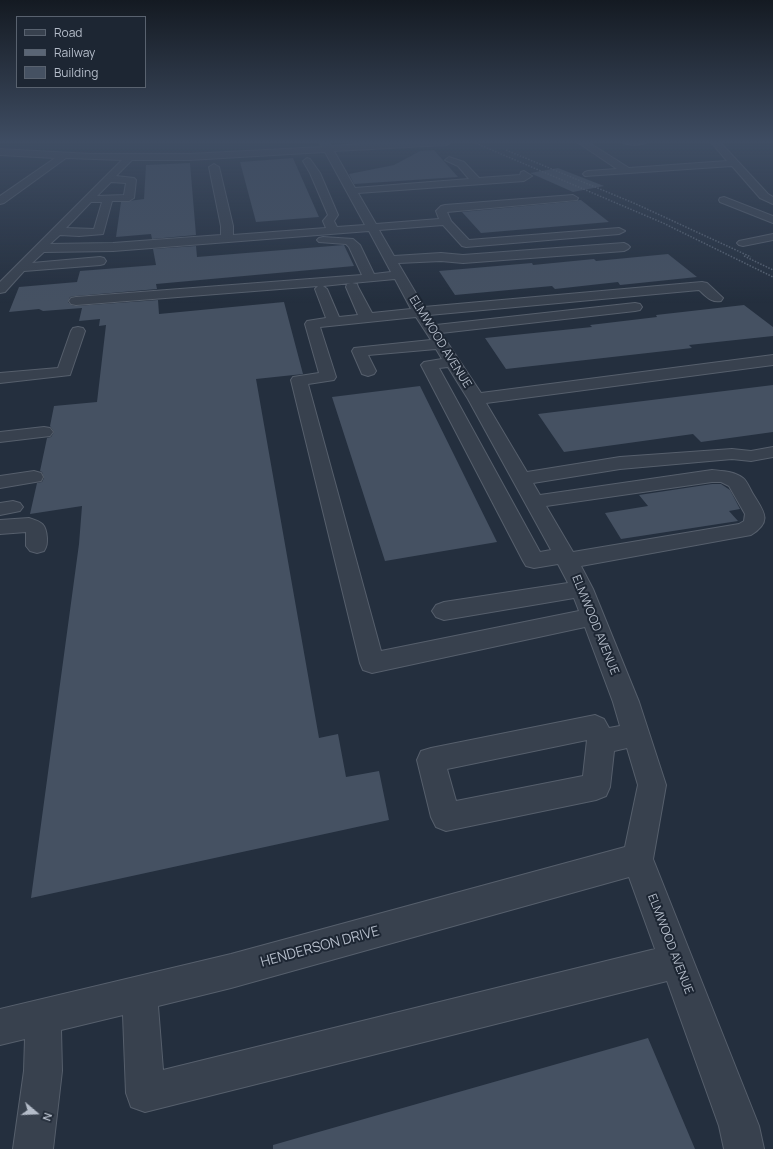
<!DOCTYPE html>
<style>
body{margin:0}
#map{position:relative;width:773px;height:1149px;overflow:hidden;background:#242f3e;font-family:Manrope,sans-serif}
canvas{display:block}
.legend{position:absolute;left:16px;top:16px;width:130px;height:72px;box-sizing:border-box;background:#1d2633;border:1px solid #59626f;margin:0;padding:5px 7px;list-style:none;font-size:12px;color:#b4bcc9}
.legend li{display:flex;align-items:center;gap:8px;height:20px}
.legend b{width:20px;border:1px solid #59626f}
.north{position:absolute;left:16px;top:1093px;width:40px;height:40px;-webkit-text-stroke:3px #1d2633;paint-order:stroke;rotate:109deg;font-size:11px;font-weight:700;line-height:16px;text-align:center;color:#b4bcc9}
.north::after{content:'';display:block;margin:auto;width:14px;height:18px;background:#b4bcc9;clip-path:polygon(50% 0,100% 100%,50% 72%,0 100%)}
</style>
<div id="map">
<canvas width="773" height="1149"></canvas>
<ul class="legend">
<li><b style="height:5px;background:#38414e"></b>Road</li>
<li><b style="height:5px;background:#5a6575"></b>Railway</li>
<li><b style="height:11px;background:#455162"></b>Building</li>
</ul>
<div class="north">N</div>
</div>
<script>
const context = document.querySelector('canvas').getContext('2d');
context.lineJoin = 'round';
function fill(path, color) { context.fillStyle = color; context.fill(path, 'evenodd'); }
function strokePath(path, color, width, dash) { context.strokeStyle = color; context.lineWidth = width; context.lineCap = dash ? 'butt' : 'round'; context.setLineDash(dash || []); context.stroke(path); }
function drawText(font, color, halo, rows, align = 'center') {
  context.font = font + ' Manrope,sans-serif'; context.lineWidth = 4; context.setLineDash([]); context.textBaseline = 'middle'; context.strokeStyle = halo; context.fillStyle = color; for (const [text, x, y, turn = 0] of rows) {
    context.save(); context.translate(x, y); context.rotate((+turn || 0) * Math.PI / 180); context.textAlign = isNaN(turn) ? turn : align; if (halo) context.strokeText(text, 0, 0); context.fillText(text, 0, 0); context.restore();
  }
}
fill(new Path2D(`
 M 434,150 L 458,177 L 354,184 L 349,174 L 394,165 L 420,151 Z
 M 293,158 L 319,217 L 256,222 L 240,162 Z
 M 190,163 L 196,235 L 152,239 L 151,234 L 116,237 L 121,202 L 144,199 L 146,165 Z
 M 558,168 L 604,186 L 573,192 L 530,173 Z
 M 579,200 L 581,200 L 609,222 L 481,233 L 462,212 L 577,201 Z
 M 344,245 L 354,266 L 156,284 L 157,289 L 76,296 L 70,297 L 68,302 L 71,305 L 76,306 L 158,300 L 159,314 L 284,302 L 303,374 L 256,379 L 319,738 L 338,734 L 346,777 L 379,771 L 389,820 L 31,898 L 79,544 L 82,506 L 30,514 L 37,483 L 42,482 L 44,478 L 42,472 L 40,471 L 47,438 L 51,437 L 54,432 L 50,426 L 54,406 L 97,402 L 106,325 L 99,326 L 100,319 L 79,321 L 82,308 L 43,311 L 39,309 L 9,312 L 19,287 L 77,282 L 80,271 L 156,265 L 153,249 L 196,246 L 197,257 Z
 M 668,254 L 697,277 L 620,285 L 618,282 L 555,289 L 552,286 L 455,295 L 439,271 L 532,263 L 533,265 L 594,259 L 596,261 Z
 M 744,305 L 773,327 L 773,336 L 689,345 L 692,348 L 506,369 L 485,338 L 592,327 L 590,325 L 657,317 L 656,315 Z
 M 773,385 L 773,432 L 701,442 L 693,434 L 564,452 L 538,414 Z
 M 420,386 L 497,542 L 385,561 L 332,397 Z
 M 712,484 L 721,484 L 730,490 L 740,509 L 729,511 L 738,521 L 621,539 L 605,513 L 648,506 L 639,495 Z
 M 648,1038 L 695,1149 L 273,1149 L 273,1145 Z`), '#455162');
const minor = new Path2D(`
 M 320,142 L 328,142 L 331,146 L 395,142 L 451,142 L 447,145 L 334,151 L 355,188 L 469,179 L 458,166 L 445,160 L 449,157 L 464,162 L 479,178 L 520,175 L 521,172 L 524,171 L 532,176 L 524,181 L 358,193 L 376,224 L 439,219 L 436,211 L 441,206 L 445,205 L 573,195 L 578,198 L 577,200 L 447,212 L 451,221 L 469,240 L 619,228 L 625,231 L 619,234 L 466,247 L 462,246 L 443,225 L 379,230 L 394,256 L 441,253 L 463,255 L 624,243 L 628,245 L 630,247 L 628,249 L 624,251 L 463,263 L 441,261 L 398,263 L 424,307 L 702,282 L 707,283 L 723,298 L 721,301 C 711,303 706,296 699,290 L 429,315 L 436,325 L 635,303 L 640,304 L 642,307 L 640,310 L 635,311 L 441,333 L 481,393 L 773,355 L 773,365 L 486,403 L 527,472 L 620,457 L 732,449 L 751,451 L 773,447 L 773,457 L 751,461 L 732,459 L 620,469 L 533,483 L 540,495 L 712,470 C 722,471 734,471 743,478 C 747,481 750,489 753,494 C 764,512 773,521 751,535 L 581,566 L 593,589 L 639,702 L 666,785 L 653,859 L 759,1126 L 764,1149 L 724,1149 L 719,1126 L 667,981 L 145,1112 L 131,1107 L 126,1093 L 123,1015 L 61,1030 L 62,1071 L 53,1149 L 13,1149 L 24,1071 L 25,1039 L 0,1045 L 0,1009 L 231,954 L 625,847 L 638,785 L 627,748 L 614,751 L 610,787 L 606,796 L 596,800 L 446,831 L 436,827 L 431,817 L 417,760 L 421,751 L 431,748 L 595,715 L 604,719 L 609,728 L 620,726 L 613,702 L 585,627 L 372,673 L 363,670 L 360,663 L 291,380 L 293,377 L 319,373 L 305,324 L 307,321 L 326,318 L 315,289 L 318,286 L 76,305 L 71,304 L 69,301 L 71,298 L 76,297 L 362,275 L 349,247 L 346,244 L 319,242 L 317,240 L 319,238 L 323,237 L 353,239 L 360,245 L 374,274 L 391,272 L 369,231 L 113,251 L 44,252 L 32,263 L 100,257 L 104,258 L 106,261 L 104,264 L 100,265 L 24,271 L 5,292 L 0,293 L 0,282 L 122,160 L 66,158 L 4,203 L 0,204 L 0,196 L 55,158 L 0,155 L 0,149 L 92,154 L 189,154 L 322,147 ZM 325,152 L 365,225 L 337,227 L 334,221 L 338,215 L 320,173 L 310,159 L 307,158 L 303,161 L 310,173 L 328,215 L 323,221 L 326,228 L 233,235 L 233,226 L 219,167 L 214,164 L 209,167 L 221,226 L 221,235 L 113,243 L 50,244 L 60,235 L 79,236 L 103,234 L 112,201 L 129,201 L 134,198 L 136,180 L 134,178 L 116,176 L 132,160 L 189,160 ZM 111,182 L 126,183 L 124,195 L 97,196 ZM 91,202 L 102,202 L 94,229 L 66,228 ZM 395,279 L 411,309 L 372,313 L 358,287 L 357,284 L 352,283 ZM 351,283 L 347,284 L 346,287 L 358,315 L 339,317 L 327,289 L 323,286 ZM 416,317 L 431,340 L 354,348 L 352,351 L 362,374 L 368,376 L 374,374 L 376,371 L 368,355 L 436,349 L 442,359 L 424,362 L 421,365 L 523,561 L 526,566 L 534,568 L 558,564 L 568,583 L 444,602 L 436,605 L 432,611 L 436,617 L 444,620 L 574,598 L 579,611 L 381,651 L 308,384 L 334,380 L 336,377 L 320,327 ZM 448,367 L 468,399 L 551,550 L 540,552 L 439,368 ZM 712,482 L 721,482 L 729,486 L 745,514 L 744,521 L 739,524 L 573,552 L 546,506 ZM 587,740 L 583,776 L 456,801 L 447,769 ZM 629,877 L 655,949 L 163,1070 L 158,1006 L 231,988 Z
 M 577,142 L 588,142 L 629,168 L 727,161 L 711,142 L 720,142 L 768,194 L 773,197 L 773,204 L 760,198 L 732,166 L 585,176 L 583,174 L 585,172 L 588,171 L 617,169 Z
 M 622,142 L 647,142 C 641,146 628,146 622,142 Z
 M 724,197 L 773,216 L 773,223 L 720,202 L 719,200 L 720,198 Z
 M 773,234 L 773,240 L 743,246 L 739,245 L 737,243 L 739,241 Z
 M 78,327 L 83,328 L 85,331 L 70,375 L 0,383 L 0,373 L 58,368 L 71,331 L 73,328 Z
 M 44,427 L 50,428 L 53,432 L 50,436 L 0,442 L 0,432 Z
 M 34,471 L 41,473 L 43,477 L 41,481 L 0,488 L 0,476 Z
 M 13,501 L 20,503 L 23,507 L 20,511 L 0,515 L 0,503 Z
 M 29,518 C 42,522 46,524 47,538 C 47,544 47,546 44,551 L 37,553 L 30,551 L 26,546 L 26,532 L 0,534 L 0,520 Z`);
strokePath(minor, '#565f6c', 2);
fill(minor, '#38414e');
strokePath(new Path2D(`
 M 473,142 L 663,223 L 773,277
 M 506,150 L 636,204 L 751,257
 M 744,256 L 773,270`), '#5a6575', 1.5, [1.5, 1.5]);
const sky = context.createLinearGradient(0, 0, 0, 303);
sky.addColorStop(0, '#141a22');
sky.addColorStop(0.47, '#3f4d63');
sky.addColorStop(1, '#3f4d6300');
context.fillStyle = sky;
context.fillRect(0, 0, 773, 303);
drawText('12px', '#b4bcc9', '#1d2633', [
 ["ELMWOOD AVENUE",440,342,58],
 ["ELMWOOD AVENUE",595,625,68],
 ["ELMWOOD AVENUE",670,944,69]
]);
drawText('14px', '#b4bcc9', '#1d2633', [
 ["HENDERSON DRIVE",320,947,-15]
]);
</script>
